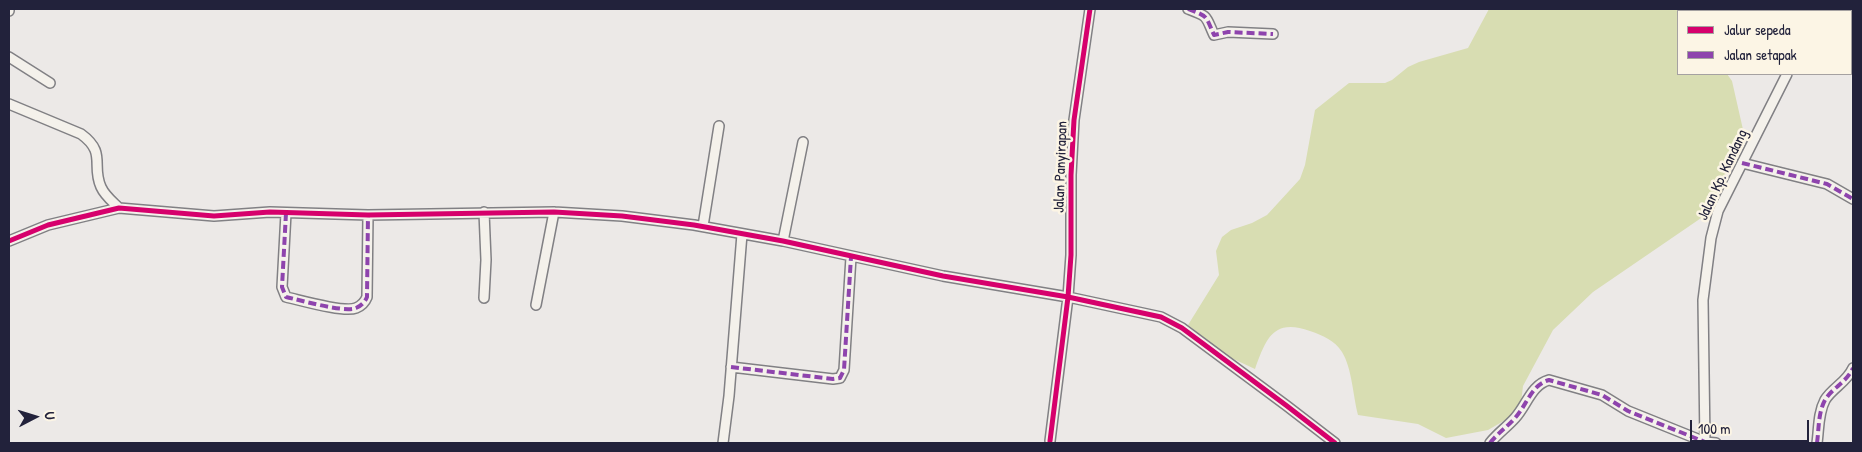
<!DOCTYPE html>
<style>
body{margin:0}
#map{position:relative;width:1862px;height:452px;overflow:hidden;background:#ece9e7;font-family:"Patrick Hand",sans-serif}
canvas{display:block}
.frame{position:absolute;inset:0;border:10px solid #22223b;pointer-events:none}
.legend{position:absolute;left:1677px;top:10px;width:175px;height:65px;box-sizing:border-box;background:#fcf5e5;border:1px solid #a5a1a1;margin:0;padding:6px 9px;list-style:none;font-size:15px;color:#22223b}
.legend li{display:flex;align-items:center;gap:10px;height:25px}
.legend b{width:25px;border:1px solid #a5a1a1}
.north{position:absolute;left:10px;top:392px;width:50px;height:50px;-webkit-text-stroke:4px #fcf5e5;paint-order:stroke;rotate:85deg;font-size:14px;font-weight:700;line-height:20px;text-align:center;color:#22223b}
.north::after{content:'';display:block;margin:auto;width:18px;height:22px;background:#22223b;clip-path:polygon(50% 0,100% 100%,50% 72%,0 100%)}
.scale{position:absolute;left:1690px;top:420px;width:119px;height:22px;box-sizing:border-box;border:2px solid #22223b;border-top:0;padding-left:6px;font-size:15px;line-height:18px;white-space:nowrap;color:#22223b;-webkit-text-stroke:4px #fcf5e5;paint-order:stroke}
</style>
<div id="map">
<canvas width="1862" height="452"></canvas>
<div class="frame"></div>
<ul class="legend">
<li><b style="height:6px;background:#d6006c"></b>Jalur sepeda</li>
<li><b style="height:6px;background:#8e44ad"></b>Jalan setapak</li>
</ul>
<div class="north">U</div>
<div class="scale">100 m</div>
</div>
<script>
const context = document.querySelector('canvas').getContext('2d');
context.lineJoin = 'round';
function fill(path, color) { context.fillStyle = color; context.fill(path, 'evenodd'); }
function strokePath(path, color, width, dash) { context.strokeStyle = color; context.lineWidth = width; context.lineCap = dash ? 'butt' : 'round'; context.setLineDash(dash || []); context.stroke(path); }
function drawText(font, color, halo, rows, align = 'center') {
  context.font = font + ' "Patrick Hand",sans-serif'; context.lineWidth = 5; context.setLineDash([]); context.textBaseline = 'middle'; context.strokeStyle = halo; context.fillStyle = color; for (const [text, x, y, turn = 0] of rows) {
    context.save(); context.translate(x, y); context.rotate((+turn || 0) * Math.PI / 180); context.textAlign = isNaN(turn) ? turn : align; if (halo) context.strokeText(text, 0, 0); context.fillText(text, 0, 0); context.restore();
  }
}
fill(new Path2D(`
 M 1489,9 L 1707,9 L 1707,11 L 1678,11 L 1678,74 L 1727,74 L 1732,81 L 1744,134 L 1707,214 L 1593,292 L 1553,330 L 1523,386 L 1521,403 L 1514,415 L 1488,430 L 1446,438 L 1418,424 L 1358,415 C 1353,396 1352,368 1342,352 C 1334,340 1324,336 1310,331 C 1273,318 1266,339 1255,369 L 1227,356 L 1188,325 L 1219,275 L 1216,251 L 1222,237 L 1231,230 L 1252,223 L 1267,215 L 1300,179 L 1305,165 L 1315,110 L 1349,83 L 1385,83 L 1392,80 L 1408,67 L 1419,62 L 1468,48 Z`), '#d8ddb2');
const minor = new Path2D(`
 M 1188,9 C 1209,17 1205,15 1214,35 L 1228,32 L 1273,34
 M 9,11 L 9,9
 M 1812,11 L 1813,9
 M 9,57 L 50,83
 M 9,104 L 81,134 C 107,153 91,165 101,187 C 105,196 113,202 119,208
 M 1742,163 L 1827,184 L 1853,199
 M 484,212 L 486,260 L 484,298
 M 286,213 L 282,287 L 286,297 C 300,300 344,313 356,308 C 361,306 365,302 367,297 L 368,215
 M 703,226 L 719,126
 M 9,241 L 48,225 L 119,208 L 214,216 L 270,212 L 368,215 L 554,212 L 622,216 L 694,225 L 783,241 L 943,276 L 1068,297 L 1161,317 L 1182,328 L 1287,406 L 1335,443
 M 783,241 L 803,142
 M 536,305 L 554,212
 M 731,367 L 833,379 L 840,378 L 844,370 L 851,257
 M 1050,441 L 1068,297 L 1071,255 L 1071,175 L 1074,120 L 1090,9
 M 723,443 L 729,396 L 742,234
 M 1490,443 C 1498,433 1507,427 1515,418 C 1527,405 1531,385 1549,380 L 1602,395 L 1628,411 L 1705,442 L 1716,443
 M 1705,443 L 1703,300 L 1711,238 L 1718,211 L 1787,74
 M 1817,443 C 1819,429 1818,413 1825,400 C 1832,388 1847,382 1853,368`);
strokePath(minor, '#818084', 12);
strokePath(minor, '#f4f1eb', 9);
strokePath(new Path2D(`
 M 1188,9 C 1209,17 1205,15 1214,35 L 1228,32 L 1273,34
 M 1742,163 L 1827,184 L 1853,199
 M 286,213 L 282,287 L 286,297 C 300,300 344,313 356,308 C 361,306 365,302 367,297 L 368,215
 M 731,367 L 833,379 L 840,378 L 844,370 L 851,257
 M 1490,443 C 1498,433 1507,427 1515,418 C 1527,405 1531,385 1549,380 L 1602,395 L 1628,411 L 1705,442
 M 1817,443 C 1819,429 1818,413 1825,400 C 1832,388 1847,382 1853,368`), '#8e44ad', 4, [8, 4]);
strokePath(new Path2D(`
 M 9,241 L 48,225 L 119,208 L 214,216 L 270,212 L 368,215 L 554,212 L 622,216 L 694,225 L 783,241 L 943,276 L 1068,297 L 1161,317 L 1182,328 L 1287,406 L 1335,443
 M 1050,441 L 1068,297 L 1071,255 L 1071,175 L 1074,120 L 1090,9`), '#d6006c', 5);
drawText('15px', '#22223b', '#fcf5e5', [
 ["Jalan Panyirapan",1061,167,-88],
 ["Jalan Kp. Kandang",1723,175,-65]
]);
</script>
